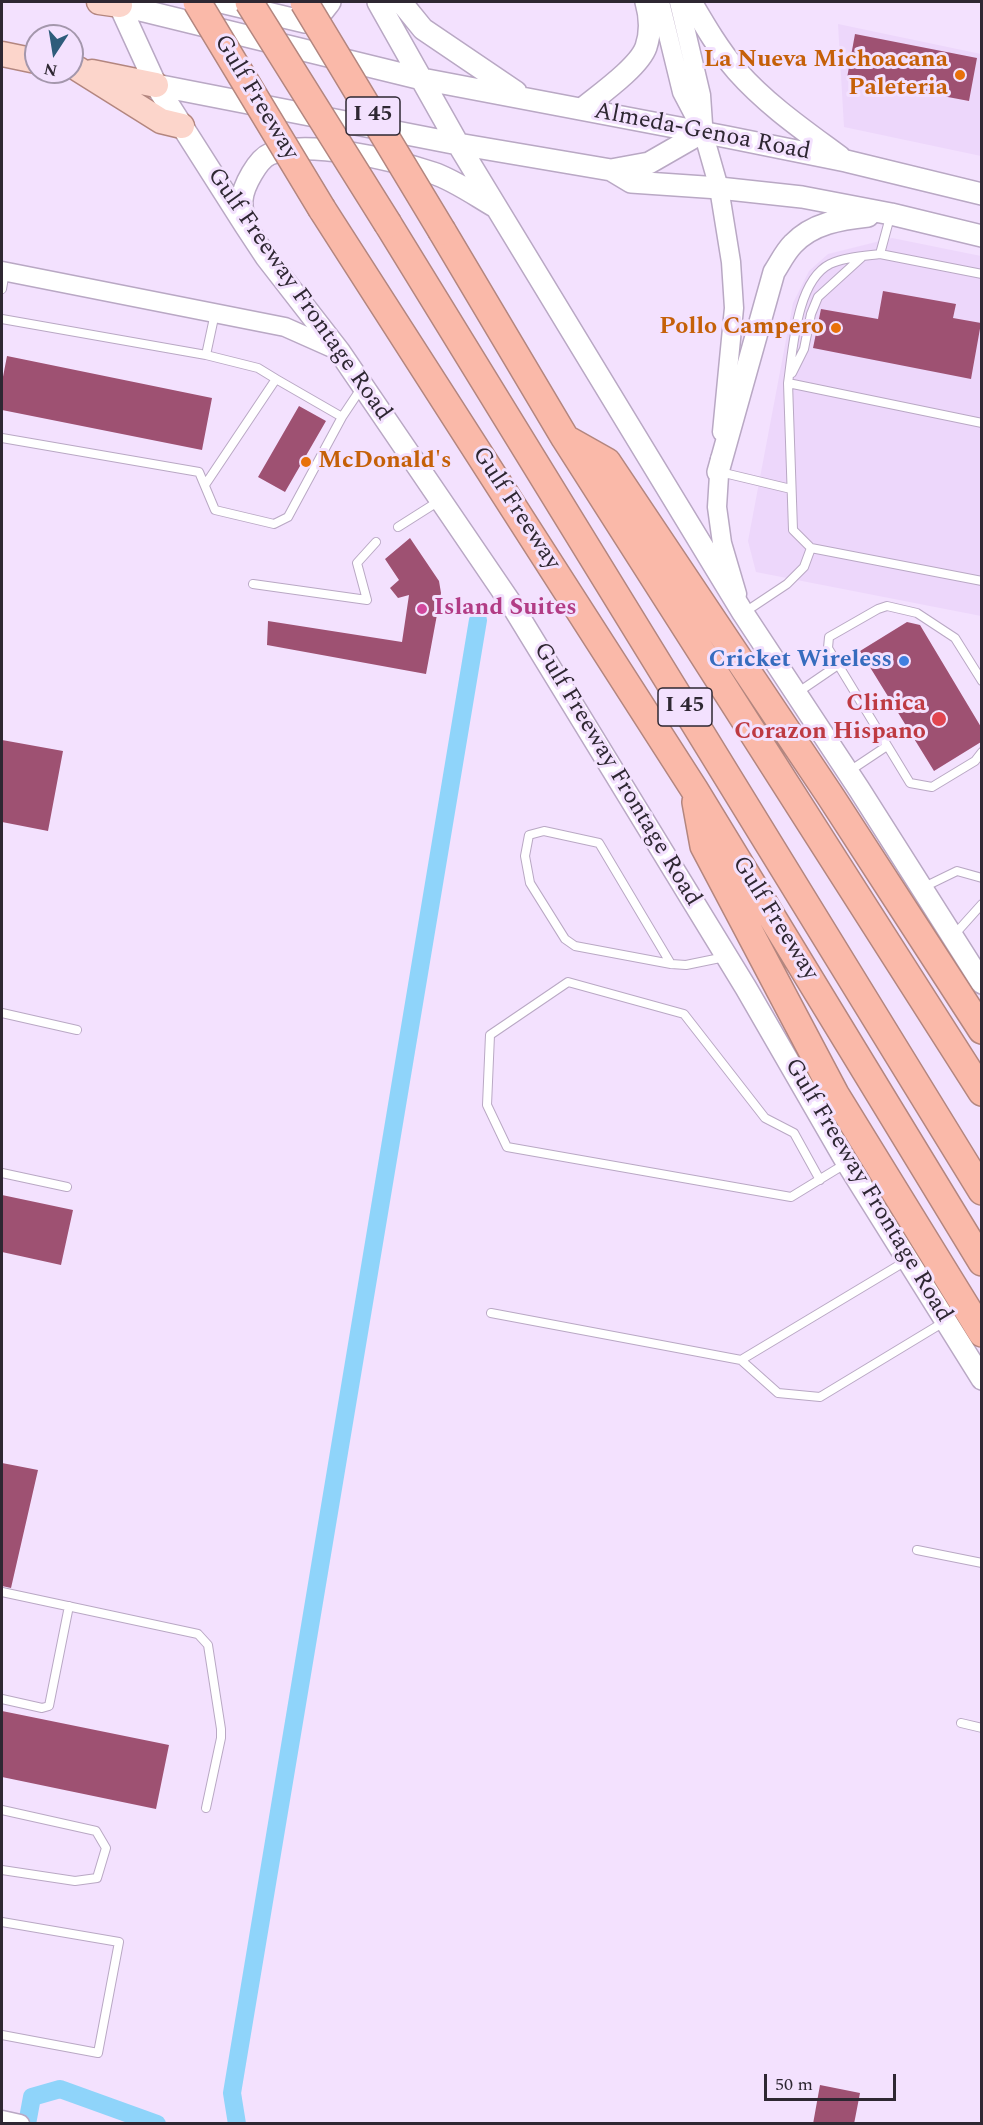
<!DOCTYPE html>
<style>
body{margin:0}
#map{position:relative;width:983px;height:2125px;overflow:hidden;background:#f3e1fe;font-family:Spectral,serif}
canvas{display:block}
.frame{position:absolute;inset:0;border:3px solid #2e2732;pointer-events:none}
.north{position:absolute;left:24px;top:24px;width:60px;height:60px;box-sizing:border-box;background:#f3e1fe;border:2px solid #a497ac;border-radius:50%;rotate:192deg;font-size:16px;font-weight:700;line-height:24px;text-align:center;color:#2e2732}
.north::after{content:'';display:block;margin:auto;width:21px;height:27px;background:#2e5c7b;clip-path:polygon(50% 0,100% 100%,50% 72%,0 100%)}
.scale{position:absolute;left:764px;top:2074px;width:132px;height:27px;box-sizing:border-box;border:3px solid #2e2732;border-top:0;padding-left:8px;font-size:18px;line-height:21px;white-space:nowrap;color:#2e2732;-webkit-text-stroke:4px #f3e1fe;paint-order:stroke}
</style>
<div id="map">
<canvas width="983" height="2125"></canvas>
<div class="frame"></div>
<div class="north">N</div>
<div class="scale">50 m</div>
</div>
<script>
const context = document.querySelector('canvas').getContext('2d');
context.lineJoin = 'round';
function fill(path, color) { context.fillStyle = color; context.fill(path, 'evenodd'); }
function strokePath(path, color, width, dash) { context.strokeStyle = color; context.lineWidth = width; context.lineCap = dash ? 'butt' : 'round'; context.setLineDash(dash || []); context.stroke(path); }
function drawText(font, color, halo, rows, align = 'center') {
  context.font = font + ' Spectral,serif'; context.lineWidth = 6; context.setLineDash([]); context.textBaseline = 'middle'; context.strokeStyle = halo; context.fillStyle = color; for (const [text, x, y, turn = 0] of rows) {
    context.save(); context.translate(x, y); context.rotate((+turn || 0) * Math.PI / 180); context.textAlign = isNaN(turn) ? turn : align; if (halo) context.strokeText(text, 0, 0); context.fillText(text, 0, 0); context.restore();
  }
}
fill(new Path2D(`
 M 838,24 L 981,54 L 981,156 L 844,127 Z
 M 892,238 L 981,256 L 981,616 L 756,572 L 748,541 L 793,303 L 809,271 L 828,254 Z`), '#edd7fb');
strokePath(new Path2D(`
 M 27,2124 L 32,2097 L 60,2089 L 157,2124
 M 237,2124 L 232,2093 L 478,620`), '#8fd4fa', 18);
fill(new Path2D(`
 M 855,34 L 977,58 L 969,101 L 847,78 Z
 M 883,291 L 956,304 L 953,318 L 981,323 L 971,379 L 813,348 L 821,309 L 878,319 Z
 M 7,356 L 212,398 L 202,450 L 2,410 L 2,382 Z
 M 299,406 L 326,421 L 285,492 L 258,477 Z
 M 410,538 L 439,581 L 441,593 L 426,674 L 267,645 L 268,621 L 402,642 L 409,595 L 398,598 L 390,588 L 399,580 L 385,559 Z
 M 907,622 L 920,625 L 981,727 L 981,742 L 934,771 L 860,651 Z
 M 2,740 L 63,751 L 48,831 L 2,822 Z
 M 2,1195 L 73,1210 L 61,1265 L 2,1252 Z
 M 2,1463 L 38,1470 L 11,1588 L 2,1586 Z
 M 2,1711 L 169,1745 L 156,1809 L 2,1777 Z
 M 820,2085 L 860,2093 L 854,2124 L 813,2124 Z`), '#9e5172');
const service = new Path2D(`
 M 880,254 L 982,274
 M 2,289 L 5,272
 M 2,319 L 206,355 L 215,313
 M 206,355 L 258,368 L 276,379
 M 792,373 L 804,349 L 811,314 L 818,297 L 862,257
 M 788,383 C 793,350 796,281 830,264 C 845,257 864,256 880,254 L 890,217
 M 2,438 L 199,472 L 215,510 L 274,524 L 288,517 L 342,417 L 362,387
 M 720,472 L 791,489
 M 205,485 L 276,379 L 342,417
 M 398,527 L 439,501
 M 811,548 L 793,530 L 788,383 L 982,423
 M 253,584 L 367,600 L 357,563 L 376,542
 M 745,612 L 787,584 L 804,567 L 811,548 L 982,581
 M 982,681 L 955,638 L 917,613 L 887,606 L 878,609 L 829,637 L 828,648 L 910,783 L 932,787 L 975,761 L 982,752
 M 797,693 L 838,665
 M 848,772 L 887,746
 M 922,888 L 957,871 L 982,878
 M 955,934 L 982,904
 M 671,964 L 599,843 L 544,831 L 529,835 L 525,856 L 530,883 L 565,939 L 575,946 L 671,964 L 686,965 L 725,957
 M 2,1013 L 77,1030
 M 2,1173 L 67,1187
 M 820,1180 L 794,1133 L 765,1118 L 684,1014 L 568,982 L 490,1035 L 487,1105 L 507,1147 L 791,1197 L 845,1164
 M 491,1313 L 741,1360 L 778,1393 L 820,1397 L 944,1322
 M 741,1360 L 906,1261
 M 917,1550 L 982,1563
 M 2,1592 L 198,1634 L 208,1645 L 221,1729 L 221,1738 L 206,1808
 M 2,1699 L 42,1708 L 49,1706 L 69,1606
 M 961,1723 L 982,1728
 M 2,1810 L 96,1831 L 106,1848 L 97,1878 L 75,1881 L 2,1870
 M 2,1922 L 119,1942 L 98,2053 L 2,2035`);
const tertiary = new Path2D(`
 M 660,2 L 682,92 L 703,132 L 719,188 L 731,262 L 734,308 L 722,432
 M 679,2 L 701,95 L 703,124
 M 2,271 L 285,327 L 339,351
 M 720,459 L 717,507 L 722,543 L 737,594
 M 2,2120 L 20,2124`);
const secondary = new Path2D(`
 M 118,2 L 156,85 L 245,225 L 266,257 L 339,351 L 510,602 L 746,988 L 847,1163 L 982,1379
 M 221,2 L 305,22 C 318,20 323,11 330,2
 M 378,2 L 458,144 L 743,613 L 859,789 L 982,983
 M 401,2 L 423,29 L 516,92
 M 691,2 C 705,26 719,50 737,71 C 767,105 805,131 840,157
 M 120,5 L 422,79 L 727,137 L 846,161 L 982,194
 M 156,85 L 458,144 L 611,170 L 631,182 L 719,188 L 802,197 L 891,214 L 982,236
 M 582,109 C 599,95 639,67 646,47 C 651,32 650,16 646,2
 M 611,170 L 649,163 L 703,132
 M 244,223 C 244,215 241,207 242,200 C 243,186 258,159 270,154 C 307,139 395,160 433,173 C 454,180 475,195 494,206
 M 718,472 L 774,272 C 780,263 785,252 793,244 C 813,223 841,219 868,216`);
const primary = new Path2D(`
 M 99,2 L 120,5
 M 2,54 L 36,61
 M 78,69 L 161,121 L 182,126
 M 92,72 L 156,85`);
const motorway = new Path2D(`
 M 322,209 L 694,789 L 982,1262
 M 388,224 L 982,1191
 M 442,231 L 565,438 L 982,1092
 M 568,440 L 607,462 L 831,797 L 982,1030
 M 696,802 L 704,846 L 835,1094 L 982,1333`);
strokePath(service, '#b9a8c4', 10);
strokePath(tertiary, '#b9a8c4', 21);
strokePath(secondary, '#b9a8c4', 24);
strokePath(primary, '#b3867f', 27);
strokePath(motorway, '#b3867f', 30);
strokePath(service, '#fff', 8);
strokePath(tertiary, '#fff', 18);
strokePath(secondary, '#fff', 21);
strokePath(primary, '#fcd5cb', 24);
strokePath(motorway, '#fab9a9', 27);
const motorwayBridge = new Path2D(`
 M 197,2 L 322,209
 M 249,2 L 388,224
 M 304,2 L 442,231`);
strokePath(motorwayBridge, '#b3867f', 30, []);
strokePath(motorwayBridge, '#fab9a9', 27);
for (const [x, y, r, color] of [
 [960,75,6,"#e8710a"],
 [836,328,6,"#e8710a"],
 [306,462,6,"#e8710a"],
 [422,609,6,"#d1479c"],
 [904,661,6,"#3f7fe0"],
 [939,719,8,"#e0444e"]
]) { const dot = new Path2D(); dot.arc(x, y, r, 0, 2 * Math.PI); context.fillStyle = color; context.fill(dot); strokePath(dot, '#f3e1fe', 2); }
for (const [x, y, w] of [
 [373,116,54],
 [685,707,54]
]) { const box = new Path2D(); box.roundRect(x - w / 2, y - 19, w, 38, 4.5); context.fillStyle = '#f3e1fe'; context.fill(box); strokePath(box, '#2e2732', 1.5); }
drawText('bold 22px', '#2e2732', null, [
 ["I 45",373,116],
 ["I 45",685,707]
]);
drawText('bold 24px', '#c56008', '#f3e1fe', [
 ["La Nueva Michoacana",948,61],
 ["Paleteria",948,89],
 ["Pollo Campero",824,328],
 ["McDonald's",318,462,"left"]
], 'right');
drawText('24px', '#2e2732', '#f3e1fe', [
 ["Gulf Freeway",255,98,59],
 ["Almeda-Genoa Road",702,133,11],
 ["Gulf Freeway Frontage Road",298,295,55],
 ["Gulf Freeway",515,509,57],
 ["Gulf Freeway Frontage Road",616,775,59],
 ["Gulf Freeway",774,919,58],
 ["Gulf Freeway Frontage Road",867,1191,59]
]);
drawText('bold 24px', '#b23c85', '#f3e1fe', [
 ["Island Suites",434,609]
], 'left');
drawText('bold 24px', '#366cbe', '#f3e1fe', [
 ["Cricket Wireless",892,661]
], 'right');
drawText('bold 24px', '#be3a42', '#f3e1fe', [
 ["Clinica",926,705],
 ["Corazon Hispano",926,733]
], 'right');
</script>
